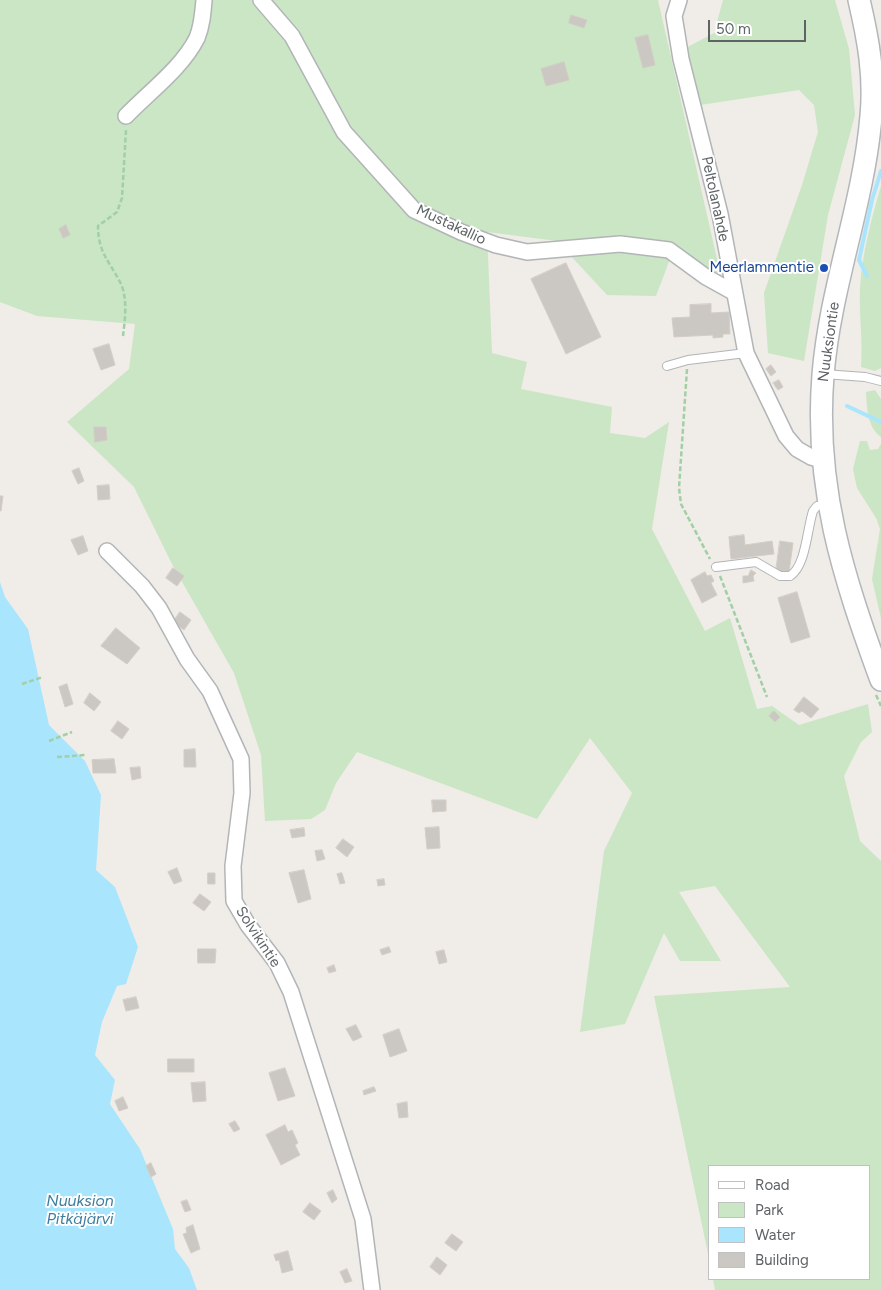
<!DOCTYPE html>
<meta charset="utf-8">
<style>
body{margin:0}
#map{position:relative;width:881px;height:1290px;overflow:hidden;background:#f0ece7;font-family:Figtree,sans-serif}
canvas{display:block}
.legend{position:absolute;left:708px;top:1165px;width:162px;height:115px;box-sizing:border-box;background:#fff;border:1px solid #bfc1c2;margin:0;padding:6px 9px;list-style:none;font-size:15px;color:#5e6366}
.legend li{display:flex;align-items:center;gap:10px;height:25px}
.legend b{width:25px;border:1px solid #bfc1c2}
.scale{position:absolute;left:708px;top:20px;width:98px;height:22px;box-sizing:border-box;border:2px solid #5e6366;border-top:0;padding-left:6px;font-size:15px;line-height:18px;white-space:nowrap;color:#5e6366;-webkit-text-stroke:4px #fff;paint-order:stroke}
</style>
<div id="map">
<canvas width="881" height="1290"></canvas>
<ul class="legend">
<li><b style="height:6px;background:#fff"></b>Road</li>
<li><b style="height:14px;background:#cae6c4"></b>Park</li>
<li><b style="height:14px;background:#a9e6fd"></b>Water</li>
<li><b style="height:14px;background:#cbc7c3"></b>Building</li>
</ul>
<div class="scale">50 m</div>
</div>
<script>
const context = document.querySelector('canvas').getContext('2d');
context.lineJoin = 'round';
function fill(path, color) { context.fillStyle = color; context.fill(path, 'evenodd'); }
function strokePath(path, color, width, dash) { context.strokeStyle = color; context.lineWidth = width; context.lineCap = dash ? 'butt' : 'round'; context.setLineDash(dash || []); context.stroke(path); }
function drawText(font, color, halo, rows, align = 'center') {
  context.font = font + ' Figtree,sans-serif'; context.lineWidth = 4; context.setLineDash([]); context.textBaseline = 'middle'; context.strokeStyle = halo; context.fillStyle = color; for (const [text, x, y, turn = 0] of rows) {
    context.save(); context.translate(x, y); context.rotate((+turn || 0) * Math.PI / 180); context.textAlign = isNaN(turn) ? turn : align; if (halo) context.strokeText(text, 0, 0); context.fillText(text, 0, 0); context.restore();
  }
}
fill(new Path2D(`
 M 0,0 L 658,0 L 725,294 L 670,259 L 656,296 L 607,295 L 557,241 L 487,232 L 492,353 L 527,362 L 521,389 L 612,407 L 610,433 L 645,438 L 669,422 L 652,529 L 705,631 L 730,618 L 757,709 L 772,706 L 799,725 L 868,704 L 872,732 L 861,742 L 844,776 L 860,841 L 881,861 L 881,1290 L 715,1290 L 713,1279 L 870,1279 L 870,1166 L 710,1166 L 710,1263 L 654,996 L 790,987 L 715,886 L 679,892 L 721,961 L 680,961 L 664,933 L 625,1024 L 580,1032 L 604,851 L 632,793 L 590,738 L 537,819 L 357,752 L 336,783 L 325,810 L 311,819 L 265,821 L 261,755 L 234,673 L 173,566 L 134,487 L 67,422 L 129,369 L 135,324 L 37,316 L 0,302 Z
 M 723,0 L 835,0 L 849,49 L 855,115 L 828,215 L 804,361 L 768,353 L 764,293 L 802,185 L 818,132 L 814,105 L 799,90 L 700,105 L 684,49 L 714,33 Z
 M 881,186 L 881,368 L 875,371 L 861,367 C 863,341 859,314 860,289 C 862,254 871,220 881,186 Z
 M 875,390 L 881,399 L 881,437 C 867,427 867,408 866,392 Z
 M 860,441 L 867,441 L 870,450 L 878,449 L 881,444 L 881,618 L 872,579 L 880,529 L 876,518 L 857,488 L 853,469 Z`), '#cae6c4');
fill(new Path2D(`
 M 0,582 L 5,597 L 28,629 L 49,725 L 85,761 L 101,795 L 96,870 L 115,887 L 138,947 L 126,984 L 117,986 L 102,1022 L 95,1055 L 115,1080 L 110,1104 L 140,1149 L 173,1229 L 175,1249 L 189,1268 L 197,1290 L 0,1290 Z`), '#a9e6fd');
strokePath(new Path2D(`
 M 867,276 L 859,260 L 872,200 L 881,171
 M 847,406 L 881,422`), '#a9e6fd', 4);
const building = new Path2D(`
 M 571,15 L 587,20 L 584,28 L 569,23 Z
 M 648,35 L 655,65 L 643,68 L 635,38 Z
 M 564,62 L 569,80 L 546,86 L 541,69 Z
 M 66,225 L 70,235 L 63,238 L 59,229 Z
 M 566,263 L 601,337 L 566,354 L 531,279 Z
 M 711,304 L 711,313 L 729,312 L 730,334 L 723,334 L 723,337 L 713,338 L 713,335 L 674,337 L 672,318 L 690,317 L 690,305 Z
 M 109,344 L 115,365 L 101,370 L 93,349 Z
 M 771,365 L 776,372 L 771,376 L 766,369 Z
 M 779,380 L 783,387 L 778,390 L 773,383 Z
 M 94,427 L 106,427 L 107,440 L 95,442 Z
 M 79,468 L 84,481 L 78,484 L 72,471 Z
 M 109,485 L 110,499 L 98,500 L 97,486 Z
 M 0,496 L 3,496 L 1,511 L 0,511 Z
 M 744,535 L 745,545 L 772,541 L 774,554 L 731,559 L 729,537 Z
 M 83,536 L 88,551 L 78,555 L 71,540 Z
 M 780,541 L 793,543 L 789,572 L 776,571 Z
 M 173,568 L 184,576 L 177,586 L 166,578 Z
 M 751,570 L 756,573 L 753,576 L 754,581 L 743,583 L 743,576 L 748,576 Z
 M 705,572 L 707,576 L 711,575 L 714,581 L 711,583 L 717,595 L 702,603 L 691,580 Z
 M 797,592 L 810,637 L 791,643 L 778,598 Z
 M 180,612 L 191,620 L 184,630 L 173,622 Z
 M 116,628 L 140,648 L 127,664 L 101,646 Z
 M 67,684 L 73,704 L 65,707 L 59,687 Z
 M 90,693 L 101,702 L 94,711 L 84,703 Z
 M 804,697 L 819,709 L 811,718 L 802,711 L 799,713 L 794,710 Z
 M 774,711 L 780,717 L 775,722 L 769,716 Z
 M 118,721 L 129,729 L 122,739 L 111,731 Z
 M 195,749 L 196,767 L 184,767 L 184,750 Z
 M 114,759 L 116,773 L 93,773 L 92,760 Z
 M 140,767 L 141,778 L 132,780 L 130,768 Z
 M 432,800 L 446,800 L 446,811 L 433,812 Z
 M 439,827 L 440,848 L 427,849 L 425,828 Z
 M 304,828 L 305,836 L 292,838 L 290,830 Z
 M 343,839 L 354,847 L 347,857 L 336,848 Z
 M 322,850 L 325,859 L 317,861 L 315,851 Z
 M 177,868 L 182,881 L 174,884 L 168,872 Z
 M 304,870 L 311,899 L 298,903 L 289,873 Z
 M 208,873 L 215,873 L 215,884 L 208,884 Z
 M 342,873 L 345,883 L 340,884 L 337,874 Z
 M 384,879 L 385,885 L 378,886 L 377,880 Z
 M 200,894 L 211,902 L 204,911 L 193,903 Z
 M 389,947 L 391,952 L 382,955 L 380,950 Z
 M 198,949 L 216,949 L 215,963 L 198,963 Z
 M 444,950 L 447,962 L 439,964 L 436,952 Z
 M 334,965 L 336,971 L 329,973 L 327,968 Z
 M 136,997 L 139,1008 L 126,1011 L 123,1000 Z
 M 356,1025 L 362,1037 L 353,1041 L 346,1029 Z
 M 399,1029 L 407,1051 L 390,1057 L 383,1035 Z
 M 168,1059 L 194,1059 L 194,1072 L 168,1072 Z
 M 285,1068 L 295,1096 L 278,1101 L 269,1073 Z
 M 205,1082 L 206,1101 L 193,1102 L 191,1083 Z
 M 374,1087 L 376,1091 L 364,1095 L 363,1091 Z
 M 123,1097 L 128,1108 L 119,1111 L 115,1101 Z
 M 407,1102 L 408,1117 L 399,1118 L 397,1104 Z
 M 235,1121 L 240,1129 L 234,1132 L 229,1124 Z
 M 285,1125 L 288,1132 L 292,1130 L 298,1143 L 295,1145 L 300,1155 L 281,1165 L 266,1135 Z
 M 151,1163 L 156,1174 L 151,1177 L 146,1166 Z
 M 333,1190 L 337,1199 L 332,1203 L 327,1193 Z
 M 187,1200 L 191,1210 L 185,1212 L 181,1202 Z
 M 310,1203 L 321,1211 L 314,1220 L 303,1212 Z
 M 193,1225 L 200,1249 L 191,1253 L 183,1234 L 187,1233 L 186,1228 Z
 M 452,1234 L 463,1242 L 456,1251 L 445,1243 Z
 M 288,1251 L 293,1270 L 282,1273 L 279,1260 L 276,1261 L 274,1255 Z
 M 437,1257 L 447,1265 L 440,1275 L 430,1267 Z
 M 347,1269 L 352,1281 L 345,1283 L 340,1272 Z`);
fill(building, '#cbc7c3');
strokePath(building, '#d5cdc5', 1);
const lane = new Path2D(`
 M 667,366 L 688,360 L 746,353
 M 824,374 L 865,377 L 881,381
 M 716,567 L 756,562 L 780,576 L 790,576 C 806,566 807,529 813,511 L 817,506 L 828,503`);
const street = new Path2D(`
 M 261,0 L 292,36 L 344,132 L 414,210 L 461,232 L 496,245 L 527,252 L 620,244 L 669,250 L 706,277 L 733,292
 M 679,0 L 674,16 L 681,59 L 720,214 L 746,353 L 786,436 L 797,449 L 811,457 L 822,460
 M 126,116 C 149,92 182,68 197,38 C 202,26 203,13 204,0
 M 107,551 L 142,586 L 159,608 L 187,659 L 210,691 L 241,759 L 242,793 L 233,866 L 234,901 L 248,925 L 277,963 L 291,992 L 363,1219 L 372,1290`);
const secondary = new Path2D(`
 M 859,0 C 868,38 875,76 871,116 C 864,203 830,287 823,375 C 814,487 843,576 881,680`);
strokePath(lane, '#b2b5b8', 10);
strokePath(street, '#b2b5b8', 18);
strokePath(secondary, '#b3b7bb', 24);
strokePath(new Path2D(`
 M 123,336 C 125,320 128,297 120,282 C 109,261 98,252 98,226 L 117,212 L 122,198 L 126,130
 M 687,369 L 679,488 L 681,504 L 710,559
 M 720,576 L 767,697
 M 22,684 L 43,677
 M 876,695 L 881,706
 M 49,741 L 72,732
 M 57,757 L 86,755`), '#a1cfa6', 2.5, [5, 2.5]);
strokePath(lane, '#fff', 8);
strokePath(street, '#fff', 15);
strokePath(secondary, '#fff', 21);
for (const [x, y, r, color] of [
 [824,268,5,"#1a4fb4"]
]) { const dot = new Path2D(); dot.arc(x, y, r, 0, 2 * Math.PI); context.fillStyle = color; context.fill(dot); strokePath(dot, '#fff', 2); }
drawText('15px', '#5e6366', '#fff', [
 ["Peltolanahde",715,199,78],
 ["Mustakallio",451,225,25],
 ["Nuuksiontie",829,342,-82],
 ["Solvikintie",258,937,57]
]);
drawText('15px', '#164399', '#fff', [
 ["Meerlammentie",814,268]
], 'right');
drawText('italic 16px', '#3f7d9e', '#fff', [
 ["Nuuksion",80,1201],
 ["Pitkäjärvi",80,1219]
]);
</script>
